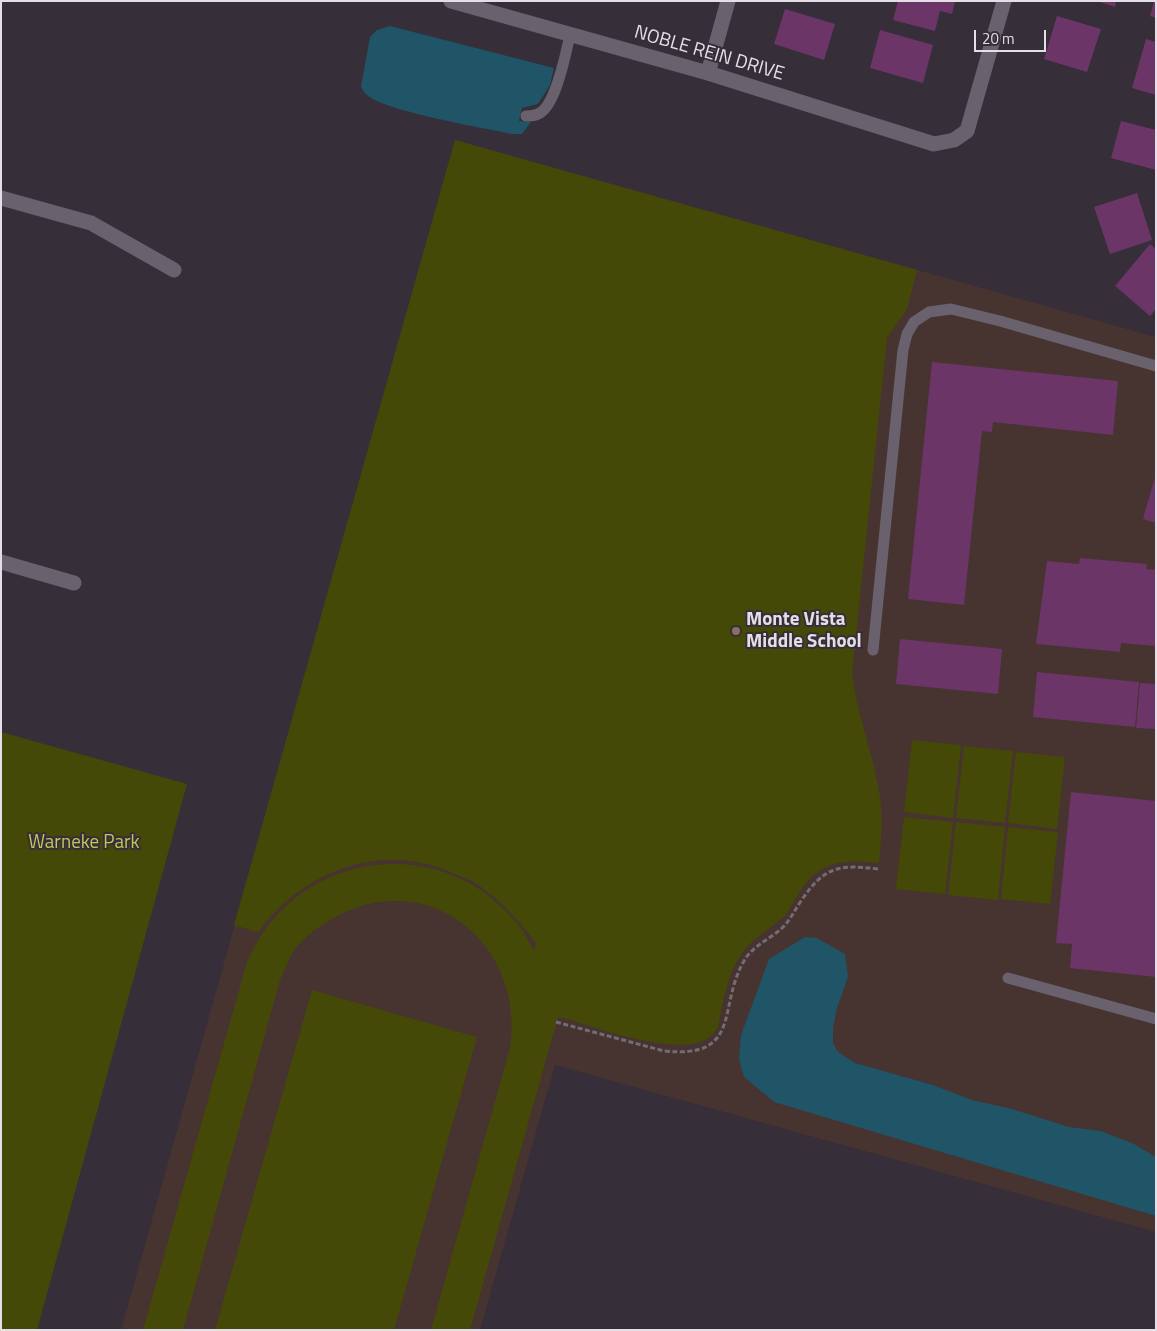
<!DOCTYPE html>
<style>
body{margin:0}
#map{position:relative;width:1157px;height:1331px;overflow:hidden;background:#362e39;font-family:"Titillium Web",sans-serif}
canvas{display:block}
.frame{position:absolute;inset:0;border:2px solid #e4dfe6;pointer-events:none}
.scale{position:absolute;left:974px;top:30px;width:72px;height:22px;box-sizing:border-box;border:2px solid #e4dfe6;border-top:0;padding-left:6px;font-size:15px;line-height:18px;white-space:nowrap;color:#e4dfe6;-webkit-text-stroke:4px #362e39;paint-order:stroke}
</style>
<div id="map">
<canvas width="1157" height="1331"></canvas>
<div class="frame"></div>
<div class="scale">20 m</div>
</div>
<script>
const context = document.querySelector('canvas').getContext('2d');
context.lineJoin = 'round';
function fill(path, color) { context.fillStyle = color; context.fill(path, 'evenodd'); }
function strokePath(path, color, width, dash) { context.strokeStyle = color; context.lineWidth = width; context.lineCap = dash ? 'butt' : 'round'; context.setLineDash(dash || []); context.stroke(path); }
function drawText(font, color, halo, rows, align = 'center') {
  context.font = font + ' "Titillium Web",sans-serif'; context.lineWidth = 4; context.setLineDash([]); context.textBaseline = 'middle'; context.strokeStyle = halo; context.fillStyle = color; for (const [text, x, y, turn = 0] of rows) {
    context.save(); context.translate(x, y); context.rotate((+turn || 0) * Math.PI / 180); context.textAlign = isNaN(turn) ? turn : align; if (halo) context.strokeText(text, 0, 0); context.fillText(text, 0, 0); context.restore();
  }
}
fill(new Path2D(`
 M 455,140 L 1156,337 L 1156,1232 L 555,1065 L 480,1330 L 121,1330 Z`), '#47332f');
fill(new Path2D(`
 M 455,140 L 917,270 L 907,309 L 887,338 L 852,673 C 857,716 874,755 880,797 C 883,819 881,841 879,863 C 850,860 826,859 806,883 C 798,893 793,905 785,915 C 774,926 760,933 750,944 C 728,966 724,998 718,1027 C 698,1069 591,1024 558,1017 L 470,1330 L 431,1330 L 510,1048 C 526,947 431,866 337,916 C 320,926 300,938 291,956 C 287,963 284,972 280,980 L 183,1330 L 143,1330 L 247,962 C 255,945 264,928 278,914 C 331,857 421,847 485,893 C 499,904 512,916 523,931 C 527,937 530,945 534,950 L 536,943 C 519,921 502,902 480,886 C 470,879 457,875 446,870 C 374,843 302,873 258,932 L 234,925 Z
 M 1,732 L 187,784 L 37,1330 L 1,1330 Z
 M 912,740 L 961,745 L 953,818 L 904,812 Z
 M 964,746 L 1013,751 L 1005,823 L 956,818 Z
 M 1016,752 L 1065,757 L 1057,829 L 1008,823 Z
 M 904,817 L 953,822 L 945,894 L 896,889 Z
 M 956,822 L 1005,827 L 998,900 L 948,895 Z
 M 1008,827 L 1058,832 L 1050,904 L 1001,899 Z
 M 312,990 L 477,1037 L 394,1330 L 215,1330 Z`), '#454908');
fill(new Path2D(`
 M 390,26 L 554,68 L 550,85 L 538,104 L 522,108 L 519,121 L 531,122 L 522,134 L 512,134 C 484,128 384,111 367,95 C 364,93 362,89 361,86 L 370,37 L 377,30 Z
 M 805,937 L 817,938 L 845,954 L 848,977 L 837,1008 L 833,1028 L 833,1043 L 838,1052 L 855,1063 L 933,1085 L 972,1100 L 1012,1109 L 1069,1127 L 1101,1131 L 1134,1144 L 1156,1157 L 1156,1216 L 774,1102 L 744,1077 L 739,1059 L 741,1035 L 769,959 Z`), '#205467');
fill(new Path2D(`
 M 898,1 L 955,1 L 952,14 L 940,11 L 935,31 L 893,20 Z
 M 1097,1 L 1116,1 L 1115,7 Z
 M 1154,1 L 1156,1 L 1156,18 L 1150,16 Z
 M 785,9 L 835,24 L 824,60 L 774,44 Z
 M 1057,16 L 1101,29 L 1087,72 L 1044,59 Z
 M 880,30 L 933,45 L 923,83 L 870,68 Z
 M 1146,39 L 1156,42 L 1156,95 L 1132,88 Z
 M 1121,121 L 1156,130 L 1156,170 L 1111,158 Z
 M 1137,193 L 1152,240 L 1110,254 L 1094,207 Z
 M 1150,244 L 1156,249 L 1156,309 L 1150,316 L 1115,286 Z
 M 932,362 L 1118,381 L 1113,435 L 993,422 L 992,432 L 982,431 L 964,605 L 908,599 Z
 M 1155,477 L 1156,477 L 1156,523 L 1143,519 Z
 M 1080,558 L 1147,564 L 1146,569 L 1156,570 L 1156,646 L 1121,643 L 1120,652 L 1036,644 L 1047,561 L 1079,564 Z
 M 900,639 L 1002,649 L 998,694 L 896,684 Z
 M 1037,672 L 1139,682 L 1135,727 L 1033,717 Z
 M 1140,683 L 1156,684 L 1156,729 L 1136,728 Z
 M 1071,792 L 1156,801 L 1156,977 L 1070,968 L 1072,944 L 1056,943 Z`), '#6c3568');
strokePath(new Path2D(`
 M 556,1022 L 664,1051 C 743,1059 717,1007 744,961 C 752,946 769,940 781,929 C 790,921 794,911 801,901 C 824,867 838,864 878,869`), '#736c76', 3, [5, 2.5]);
strokePath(new Path2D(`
 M 526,116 C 530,116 534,116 538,114 C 556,107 566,52 570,35
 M 873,650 L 903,350 L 907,334 L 914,322 L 929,312 L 951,309 L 1000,321 L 1156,366
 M 1008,978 L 1156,1019`), '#6a616e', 11);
strokePath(new Path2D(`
 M 451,1 L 708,73 L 934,144 L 954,140 L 967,131 L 1004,1
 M 708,73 L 728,1
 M 1,198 L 91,223 L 174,270
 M 1,562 L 74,583`), '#6a616e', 15);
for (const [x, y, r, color] of [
 [736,631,5,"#8d6e63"]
]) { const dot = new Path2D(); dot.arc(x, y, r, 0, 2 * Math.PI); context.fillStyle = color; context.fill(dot); strokePath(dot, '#362e39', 2); }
drawText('19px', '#e4dfe6', '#362e39', [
 ["NOBLE REIN DRIVE",709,54,16]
]);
drawText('bold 19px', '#e4dfe6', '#362e39', [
 ["Monte Vista",746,620],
 ["Middle School",746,642]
], 'left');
drawText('19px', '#bfc859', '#362e39', [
 ["Warneke Park",84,843]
]);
</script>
